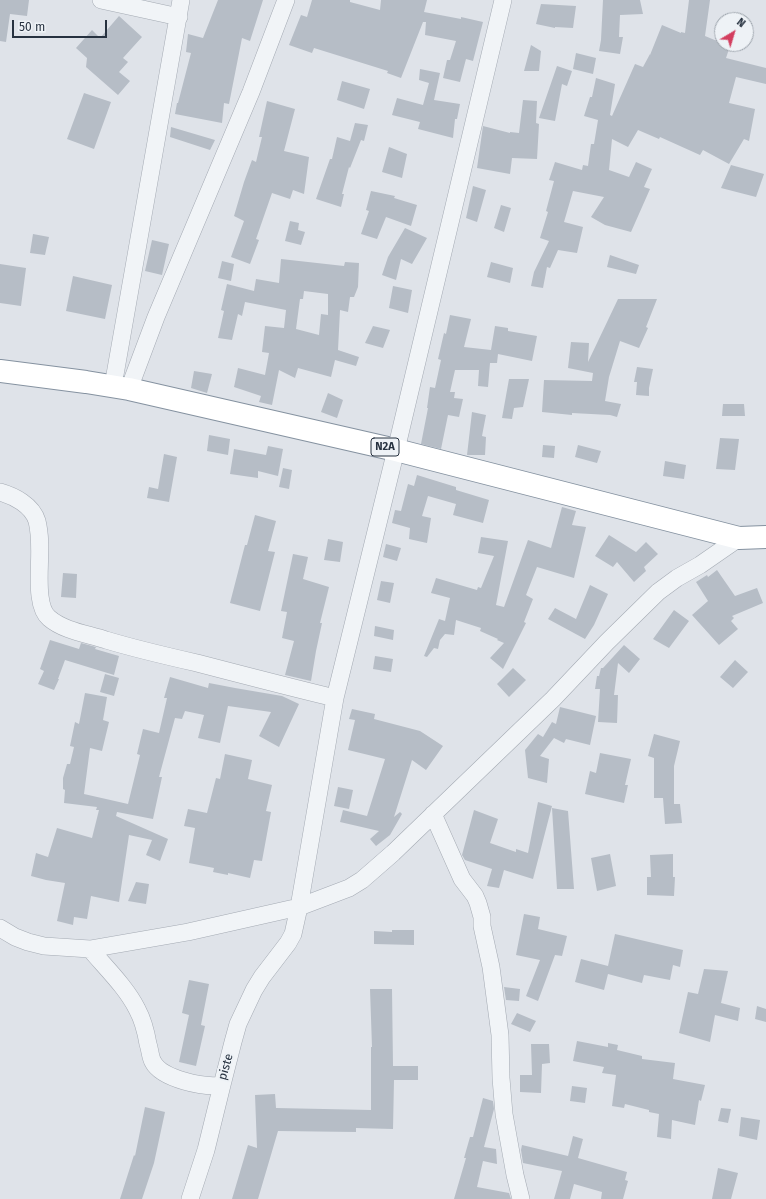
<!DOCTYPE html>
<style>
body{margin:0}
#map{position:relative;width:766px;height:1199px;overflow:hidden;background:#dfe3e9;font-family:"Fira Sans",sans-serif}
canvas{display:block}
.north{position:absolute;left:714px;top:12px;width:40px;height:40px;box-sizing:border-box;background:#eef2f6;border:1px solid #9ea5ad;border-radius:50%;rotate:38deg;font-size:11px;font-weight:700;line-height:16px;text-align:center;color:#273240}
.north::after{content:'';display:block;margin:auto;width:14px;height:18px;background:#d33e5f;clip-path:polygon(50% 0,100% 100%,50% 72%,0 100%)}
.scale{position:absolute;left:12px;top:20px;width:95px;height:18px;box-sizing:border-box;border:2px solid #273240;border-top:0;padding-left:5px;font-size:12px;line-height:14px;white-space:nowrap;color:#273240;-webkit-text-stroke:3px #eef2f6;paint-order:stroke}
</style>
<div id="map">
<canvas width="766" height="1199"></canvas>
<div class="north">N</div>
<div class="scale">50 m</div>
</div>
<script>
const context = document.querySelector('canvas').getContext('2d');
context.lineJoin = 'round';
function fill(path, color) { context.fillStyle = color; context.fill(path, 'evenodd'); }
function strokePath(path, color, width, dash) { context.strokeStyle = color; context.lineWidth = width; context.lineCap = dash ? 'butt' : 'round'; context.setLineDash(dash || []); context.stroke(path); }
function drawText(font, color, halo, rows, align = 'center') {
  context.font = font + ' "Fira Sans",sans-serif'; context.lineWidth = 4; context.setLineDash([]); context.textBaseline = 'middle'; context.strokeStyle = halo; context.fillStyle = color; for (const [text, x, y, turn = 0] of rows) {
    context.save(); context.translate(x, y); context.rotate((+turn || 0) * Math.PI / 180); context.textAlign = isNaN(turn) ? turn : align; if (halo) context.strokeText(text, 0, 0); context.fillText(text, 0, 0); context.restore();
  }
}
fill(new Path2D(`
 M 0,0 L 29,0 L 27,16 L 10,14 L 6,42 L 0,41 Z
 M 218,0 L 263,0 L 250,41 L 242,38 L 229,104 L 224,103 L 222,123 L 175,114 L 177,103 L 178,103 L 191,53 L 186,52 L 188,34 L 203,38 Z
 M 312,0 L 350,0 L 350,2 L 380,10 L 381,0 L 427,0 L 424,12 L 461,19 L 461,17 L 483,22 L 473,61 L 466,59 L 460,82 L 443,78 L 447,60 L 450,60 L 456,41 L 425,35 L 426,22 L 423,22 L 401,78 L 387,73 L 388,71 L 314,48 L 312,53 L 289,45 L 301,15 L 307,17 Z
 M 603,0 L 640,0 L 643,14 L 620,15 L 619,37 L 623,37 L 620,54 L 599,51 L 601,40 Z
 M 689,0 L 710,0 L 705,36 L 722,43 L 722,44 L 730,46 L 726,58 L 766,68 L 766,84 L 736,77 L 729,103 L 755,109 L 749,141 L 744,139 L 729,164 L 703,150 L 700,155 L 660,137 L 659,139 L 638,130 L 628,147 L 612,139 L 609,170 L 629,177 L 636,162 L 652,169 L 644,187 L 650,189 L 631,232 L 605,225 L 591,217 L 604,197 L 573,191 L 564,222 L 583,227 L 577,253 L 558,250 L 550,268 L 547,267 L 543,288 L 531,286 L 534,272 L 549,241 L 540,238 L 548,212 L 546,211 L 554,181 L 549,180 L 555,162 L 582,170 L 583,165 L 588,166 L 591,144 L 594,144 L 598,120 L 584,116 L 590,97 L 592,97 L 596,78 L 615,84 L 610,115 L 612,116 L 635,64 L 643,67 L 650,54 L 650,55 L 662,25 L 681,33 L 681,32 L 685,33 Z
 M 541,4 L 576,6 L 573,28 L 555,27 L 555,28 L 536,24 Z
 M 119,16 L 142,37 L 123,58 L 128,62 L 119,72 L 130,81 L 118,95 L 86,67 L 87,58 L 76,48 L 92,30 L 100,38 Z
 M 531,45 L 541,51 L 539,71 L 524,71 Z
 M 576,53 L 596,58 L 593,74 L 573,69 Z
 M 557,66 L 572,71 L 567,86 L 562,84 L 555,121 L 539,118 Z
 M 420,69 L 440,73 L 434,100 L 460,104 L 457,119 L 455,119 L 453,138 L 418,129 L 420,122 L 392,115 L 397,98 L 423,105 L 429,83 L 419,80 Z
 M 342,81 L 370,89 L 364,109 L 337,100 Z
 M 84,93 L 111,102 L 94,149 L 67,139 Z
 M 523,100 L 537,101 L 536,123 L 539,124 L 537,159 L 512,158 L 510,174 L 477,168 L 483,126 L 510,133 L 510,132 L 519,133 Z
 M 267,101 L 295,109 L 284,151 L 309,157 L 304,194 L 293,190 L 290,199 L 272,193 L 256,239 L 259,240 L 250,264 L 231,257 L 244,221 L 234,216 L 244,182 L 252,160 L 256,162 L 262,137 L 259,137 Z
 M 355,123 L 368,125 L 364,141 L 361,140 L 350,168 L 349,167 L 342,194 L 344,194 L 341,207 L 316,199 L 330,159 L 332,159 L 337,137 L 350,141 Z
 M 171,127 L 215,140 L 210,150 L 170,137 Z
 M 389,147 L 407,154 L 402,178 L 382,172 Z
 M 731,165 L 764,174 L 756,197 L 721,188 Z
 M 473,186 L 486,190 L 477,222 L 466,218 Z
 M 371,191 L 395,196 L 394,198 L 417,205 L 411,226 L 386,217 L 377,239 L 361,234 L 369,211 L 366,210 Z
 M 501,205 L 511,208 L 504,232 L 494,228 Z
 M 290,221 L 299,223 L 298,230 L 305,232 L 301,245 L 285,241 Z
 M 405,228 L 427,238 L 412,264 L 401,259 L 396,280 L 382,275 L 388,257 Z
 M 33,234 L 49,237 L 45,255 L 30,253 Z
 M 152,240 L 169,244 L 162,275 L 145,271 Z
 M 610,255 L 639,265 L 636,274 L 607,267 Z
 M 281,259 L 344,266 L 345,262 L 359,263 L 358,287 L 354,297 L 350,297 L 348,312 L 340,310 L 338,350 L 359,357 L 356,366 L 335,360 L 331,377 L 298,368 L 295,378 L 279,370 L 272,405 L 259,402 L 261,396 L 234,387 L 238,368 L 265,375 L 269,353 L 262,352 L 265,326 L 284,328 L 286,310 L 245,302 L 242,316 L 238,314 L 232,340 L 218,338 L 224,311 L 221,310 L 227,284 L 254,291 L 256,279 L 279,283 ZM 304,291 L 328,294 L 328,315 L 321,314 L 319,335 L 296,329 L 300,299 L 303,299 Z
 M 222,261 L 234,264 L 231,281 L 218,278 Z
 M 491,262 L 513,268 L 510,283 L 487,277 Z
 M 0,264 L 26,268 L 21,306 L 0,303 Z
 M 73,276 L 112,285 L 105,319 L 66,311 Z
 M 393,286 L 412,290 L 408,313 L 389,308 Z
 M 618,299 L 657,299 L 646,327 L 648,328 L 639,348 L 620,341 L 609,377 L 605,401 L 621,404 L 617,417 L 610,415 L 572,413 L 572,415 L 542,412 L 544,380 L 592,381 L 593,373 L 568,368 L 571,342 L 589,343 L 588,362 Z
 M 450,315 L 471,319 L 464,347 L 491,350 L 495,326 L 508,328 L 508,331 L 537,336 L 532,361 L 498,354 L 497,363 L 490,363 L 488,387 L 478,386 L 479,370 L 455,370 L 450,392 L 455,392 L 454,398 L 463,399 L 459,417 L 448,415 L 441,449 L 421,444 L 428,408 L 427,408 L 430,387 L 435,388 L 441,360 L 438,359 L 444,333 L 446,334 Z
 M 373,326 L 390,330 L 383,348 L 365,343 Z
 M 637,367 L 653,369 L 649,388 L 649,396 L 636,395 L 637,382 L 634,382 Z
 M 194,371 L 212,374 L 207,393 L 191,388 Z
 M 509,379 L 529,379 L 523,407 L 514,408 L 512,419 L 502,418 Z
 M 328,393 L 343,400 L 337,418 L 321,412 Z
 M 723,404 L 744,404 L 745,416 L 722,416 Z
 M 472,412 L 486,415 L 482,436 L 486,437 L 485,455 L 467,455 Z
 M 209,435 L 230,439 L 228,455 L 207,451 Z
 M 720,438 L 739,439 L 735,470 L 716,469 Z
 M 543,445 L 555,446 L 554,458 L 542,457 Z
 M 578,445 L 601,451 L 597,463 L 575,457 Z
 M 268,446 L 283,449 L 278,476 L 258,471 L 258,478 L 230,474 L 234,449 L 266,455 Z
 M 164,454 L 177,457 L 169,502 L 147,498 L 149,487 L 158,489 Z
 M 665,461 L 686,465 L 684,479 L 663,476 Z
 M 283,468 L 292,470 L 289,489 L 279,487 Z
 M 417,475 L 456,487 L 456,490 L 489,500 L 483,523 L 453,515 L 456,504 L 428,496 L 422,516 L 431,518 L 427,543 L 409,539 L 410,528 L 392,523 L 395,510 L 401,511 L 408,484 L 414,486 Z
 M 562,507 L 576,511 L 572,525 L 586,527 L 574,578 L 537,567 L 526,595 L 533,599 L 524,622 L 526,623 L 503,669 L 490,658 L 504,643 L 497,640 L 498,639 L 480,631 L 481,628 L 456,620 L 454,635 L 445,634 L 440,640 L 438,649 L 434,648 L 427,657 L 424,656 L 439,619 L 445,621 L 450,598 L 431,593 L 436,578 L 477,590 L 478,587 L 481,588 L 494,556 L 478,553 L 481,537 L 508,541 L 496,605 L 504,607 L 528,540 L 551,548 Z
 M 255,515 L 276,521 L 268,551 L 275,552 L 260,611 L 230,603 L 245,545 L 247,545 Z
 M 609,535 L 636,552 L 646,542 L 658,554 L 644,567 L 646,571 L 634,582 L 617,562 L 613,567 L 595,556 Z
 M 328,539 L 343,542 L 340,562 L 324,560 Z
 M 386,544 L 401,548 L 397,561 L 383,557 Z
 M 293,554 L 308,557 L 303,579 L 329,587 L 320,623 L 322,623 L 316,651 L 311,681 L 285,675 L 294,641 L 282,638 L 287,612 L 281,611 Z
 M 717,570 L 735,596 L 757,588 L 763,603 L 732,616 L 734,618 L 731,621 L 738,629 L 719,645 L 692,615 L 708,601 L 696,582 L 707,575 L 708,577 Z
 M 63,573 L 77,574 L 76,598 L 61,597 Z
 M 381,581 L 394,583 L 390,603 L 377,600 Z
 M 590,585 L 608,594 L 594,625 L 585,639 L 548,619 L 555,608 L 576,619 Z
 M 674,610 L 689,621 L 669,648 L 653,639 Z
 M 375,626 L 394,630 L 393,640 L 374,636 Z
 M 50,640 L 79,649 L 81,643 L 96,647 L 95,649 L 119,656 L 114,675 L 65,660 L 58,679 L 59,679 L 54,690 L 38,684 L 44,671 L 40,669 Z
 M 624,645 L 640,659 L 629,673 L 618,663 L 614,695 L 618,695 L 617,723 L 598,722 L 600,689 L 595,689 L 597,676 L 599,676 L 601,668 L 603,668 Z
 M 375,656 L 393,659 L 391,672 L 373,669 Z
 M 735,660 L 748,672 L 733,688 L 720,677 Z
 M 513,668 L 526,680 L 509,697 L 497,684 Z
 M 105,674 L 119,678 L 114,696 L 100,692 Z
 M 170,677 L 208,688 L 209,683 L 235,688 L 282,696 L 299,704 L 279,747 L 259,736 L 271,712 L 228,706 L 220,743 L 198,738 L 204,715 L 185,711 L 182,719 L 175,718 L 159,777 L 162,777 L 153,819 L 117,812 L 116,816 L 168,839 L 160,861 L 146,855 L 152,840 L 129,835 L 119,902 L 91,896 L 87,919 L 74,917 L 73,925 L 57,921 L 65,883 L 46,880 L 31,876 L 36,853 L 48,857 L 57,828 L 92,838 L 99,810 L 96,810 L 97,807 L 64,803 L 65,790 L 63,789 L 63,778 L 67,764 L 70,764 L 74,747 L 70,746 L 75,722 L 79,724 L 85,693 L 107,697 L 103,720 L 109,722 L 102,751 L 90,748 L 84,794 L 128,804 L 140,755 L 137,754 L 143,729 L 159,733 L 167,698 L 164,698 Z
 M 560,707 L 596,716 L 590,745 L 566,739 L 564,743 L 554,738 L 540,756 L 549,759 L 547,783 L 528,778 L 525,750 L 538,734 L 543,737 L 552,722 L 556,724 Z
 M 352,709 L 375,714 L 374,719 L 420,731 L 443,746 L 426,770 L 412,760 L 394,817 L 400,812 L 402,814 L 390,835 L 376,846 L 370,839 L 379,831 L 340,822 L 343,810 L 367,816 L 385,759 L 348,750 L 355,720 L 349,719 Z
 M 654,734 L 680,741 L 674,766 L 674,804 L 680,804 L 682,823 L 665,824 L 663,798 L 654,798 L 654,758 L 648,756 Z
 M 600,753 L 631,759 L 625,785 L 628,785 L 624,803 L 585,794 L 590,771 L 596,773 Z
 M 225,754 L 252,760 L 248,779 L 272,785 L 266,811 L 271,812 L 262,861 L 254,860 L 250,878 L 228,873 L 228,875 L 213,872 L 214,868 L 189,863 L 195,828 L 184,826 L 188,809 L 207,813 L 216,778 L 220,779 Z
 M 338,787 L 353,790 L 349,809 L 334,806 Z
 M 538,802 L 552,806 L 533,879 L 504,870 L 499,888 L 487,886 L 492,869 L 465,860 L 462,855 L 474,810 L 498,819 L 490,843 L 516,852 L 516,849 L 528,853 Z
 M 552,808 L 568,811 L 574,889 L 557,889 Z
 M 610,854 L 616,886 L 597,891 L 591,858 Z
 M 673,854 L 673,877 L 675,877 L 674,896 L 647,895 L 647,877 L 651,877 L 650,855 Z
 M 136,882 L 149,884 L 146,904 L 128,901 Z
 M 524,914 L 540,917 L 538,929 L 567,936 L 562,956 L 555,955 L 538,1001 L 526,996 L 540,960 L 516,955 Z
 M 392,930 L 414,930 L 414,945 L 374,944 L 374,931 L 392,932 Z
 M 615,934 L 683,950 L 680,967 L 673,965 L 670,980 L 644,975 L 642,983 L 608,974 L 604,990 L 575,982 L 581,959 L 608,966 Z
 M 704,969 L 728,971 L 721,1003 L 740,1008 L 738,1021 L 715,1015 L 710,1042 L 679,1033 L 688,992 L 698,994 Z
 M 189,980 L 209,984 L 201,1025 L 205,1026 L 196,1066 L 179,1062 L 189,1015 L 182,1013 Z
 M 504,987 L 520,989 L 519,1001 L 506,1000 Z
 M 370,989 L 392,989 L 393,1066 L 418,1066 L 418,1080 L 394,1080 L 393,1129 L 356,1128 L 356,1132 L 278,1131 L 258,1199 L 232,1199 L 248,1145 L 257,1148 L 255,1095 L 275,1094 L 276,1108 L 371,1110 L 371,1047 L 372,1047 Z
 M 757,1006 L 766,1009 L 766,1022 L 755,1019 Z
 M 517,1013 L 536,1021 L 530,1032 L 511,1024 Z
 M 577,1041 L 608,1047 L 608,1043 L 618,1045 L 617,1050 L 642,1056 L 642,1059 L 675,1063 L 673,1079 L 705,1085 L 701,1101 L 699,1100 L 695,1125 L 672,1120 L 671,1139 L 657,1137 L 659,1114 L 649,1112 L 649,1110 L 625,1104 L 624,1108 L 612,1106 L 616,1075 L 602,1073 L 604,1067 L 573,1061 Z
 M 531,1044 L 549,1044 L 550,1063 L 542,1064 L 541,1093 L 520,1092 L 520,1075 L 532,1075 Z
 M 572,1086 L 587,1088 L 585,1103 L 570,1101 Z
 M 483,1098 L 493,1101 L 494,1109 L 484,1147 L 496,1149 L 497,1164 L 483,1161 L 477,1187 L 509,1193 L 511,1199 L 454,1199 L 466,1158 L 464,1158 L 470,1137 L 473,1137 Z
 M 145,1107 L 165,1112 L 154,1163 L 142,1199 L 120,1199 L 134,1155 L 135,1156 Z
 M 721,1108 L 731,1109 L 728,1123 L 718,1121 Z
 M 741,1117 L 760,1120 L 757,1140 L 739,1136 Z
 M 573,1136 L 583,1139 L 578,1158 L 627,1172 L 625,1180 L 628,1181 L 623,1199 L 601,1199 L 602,1192 L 574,1184 L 570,1199 L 554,1199 L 562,1171 L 523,1163 L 521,1150 L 522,1145 L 568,1156 Z
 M 718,1168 L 738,1173 L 731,1199 L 712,1199 Z`), '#b6bdc6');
const minor = new Path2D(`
 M 101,0 L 179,17
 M 113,386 L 181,0
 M 129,389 L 156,317 L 251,92 L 286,0
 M 0,492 C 14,496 32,505 37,521 C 43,545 37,572 40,596 C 41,604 43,613 49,618 C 64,631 88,634 106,640 C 136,649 166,656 197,663 C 243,675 289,687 335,698
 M 433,814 L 462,879 L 475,896 L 478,903 L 482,917 L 482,926 L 491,967 L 500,1035 L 501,1078 L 504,1114 L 515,1175 L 521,1199
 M 0,928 L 15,937 L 28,942 L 44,946 L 90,949 L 188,932 L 299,907 L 349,888 L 362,880 L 393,853 L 553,699 L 607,642 L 658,592 L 677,578 L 700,565 L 739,538
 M 90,949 C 105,967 126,987 137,1009 C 143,1020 146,1032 148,1044 C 150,1049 150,1057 153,1062 C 162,1079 204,1088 222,1085 L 233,1042 L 238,1024 L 254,990 L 262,977 L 288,943 L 293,934 L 299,907 L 335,698 L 396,450 L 503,0
 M 190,1199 L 206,1150 L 222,1085`);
const highway = new Path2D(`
 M 0,371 L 86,382 L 129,389 L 396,450 L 739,538 L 766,537`);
strokePath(minor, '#a4aab3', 18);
strokePath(highway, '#8592a0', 24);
strokePath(minor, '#f1f4f7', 17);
strokePath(highway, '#fff', 22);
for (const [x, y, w] of [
 [385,447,28]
]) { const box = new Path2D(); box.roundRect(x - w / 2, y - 9, w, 18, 3); context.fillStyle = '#eef2f6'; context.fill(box); strokePath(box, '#273240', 1); }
drawText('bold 11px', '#273240', null, [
 ["N2A",385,447]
]);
drawText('12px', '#273240', '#eef2f6', [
 ["piste",226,1067,-74]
]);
</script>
